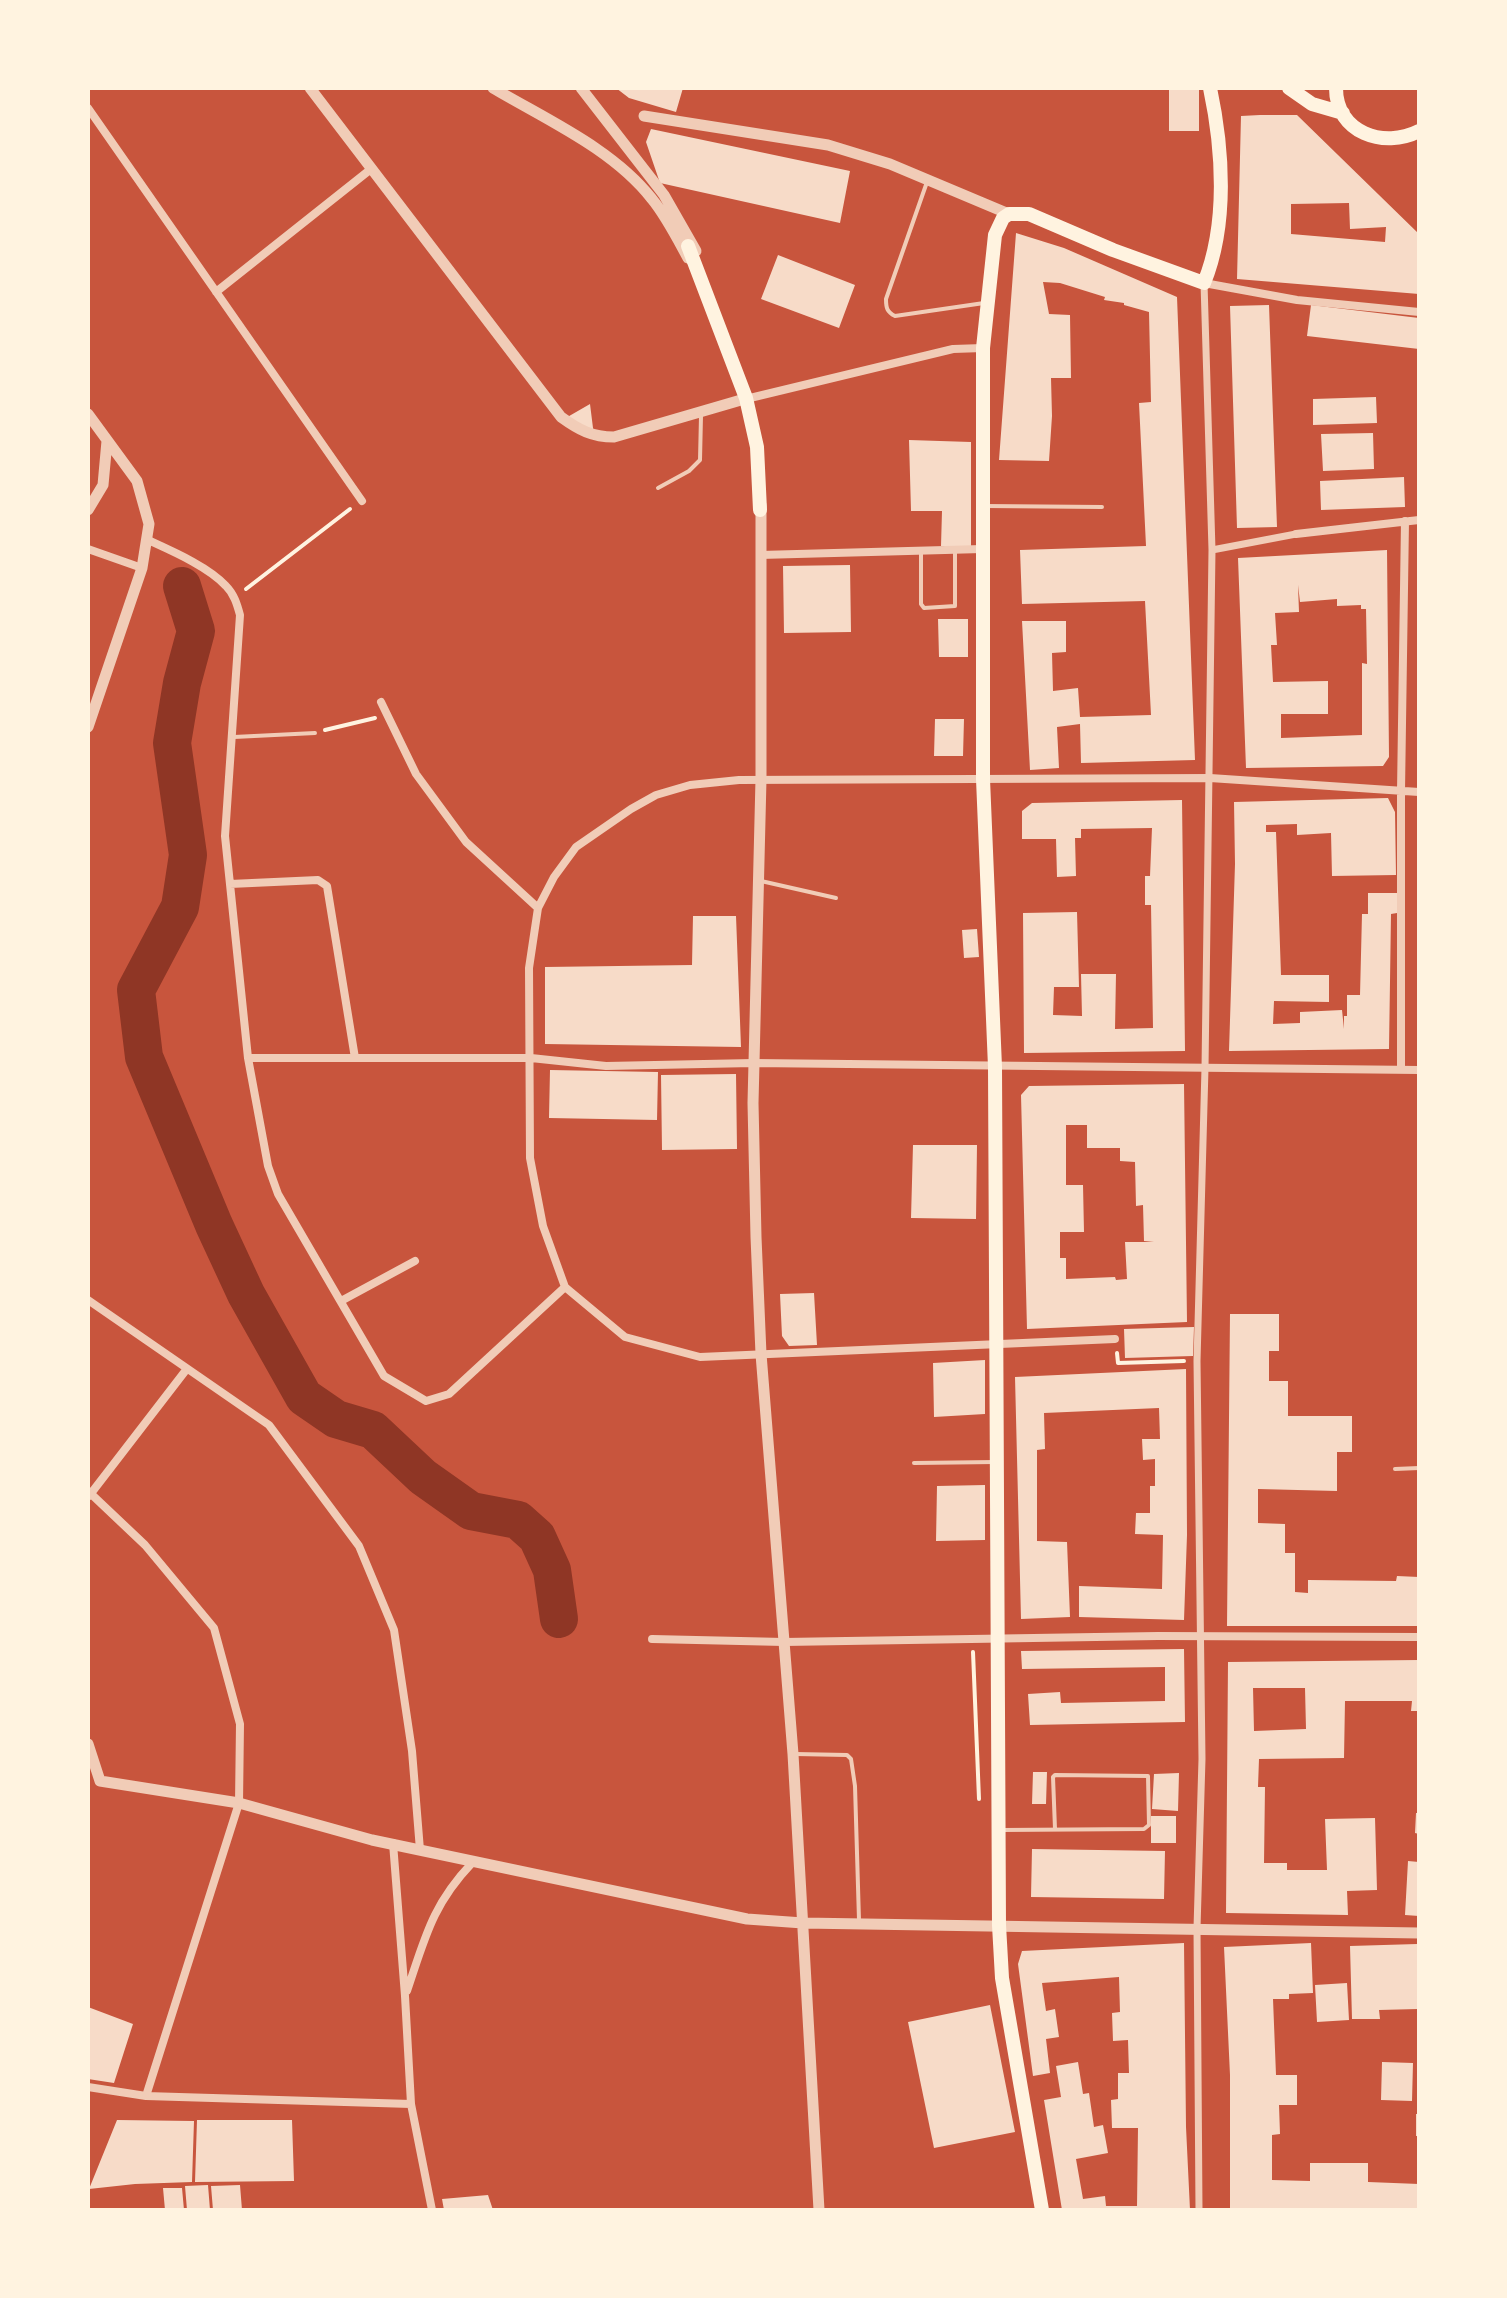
<!DOCTYPE html>
<style>
body{margin:0}
#map{position:relative;width:1507px;height:2298px;overflow:hidden;background:#c8553d;font-family:Barlow,sans-serif}
canvas{display:block}
.frame{position:absolute;inset:0;border:90px solid #fff3e0;pointer-events:none}
</style>
<div id="map">
<canvas width="1507" height="2298"></canvas>
<div class="frame"></div>
</div>
<script>
const context = document.querySelector('canvas').getContext('2d');
context.lineJoin = 'round';
function strokePath(path, color, width, dash) { context.strokeStyle = color; context.lineWidth = width; context.lineCap = dash ? 'butt' : 'round'; context.setLineDash(dash || []); context.stroke(path); }
function fill(path, color) { context.fillStyle = color; context.fill(path, 'evenodd'); }
strokePath(new Path2D(`
 M 182,586 L 196,631 L 182,683 L 172,743 L 188,855 L 180,907 L 136,990 L 144,1057 L 214,1225 L 246,1294 L 304,1397 L 336,1419 L 373,1430 L 423,1477 L 471,1511 L 518,1520 L 537,1537 L 552,1570 L 559,1619`), '#8f3625', 38);
fill(new Path2D(`
 M 616,88 L 683,88 L 676,112 L 629,98 Z
 M 1169,89 L 1199,89 L 1199,131 L 1169,131 Z
 M 1260,115 L 1297,115 L 1419,234 L 1419,294 L 1237,279 L 1241,116 ZM 1349,203 L 1350,229 L 1386,227 L 1385,242 L 1291,234 L 1291,204 Z
 M 651,129 L 850,171 L 840,223 L 660,183 L 646,142 Z
 M 1016,233 L 1064,248 L 1177,297 L 1195,760 L 1081,763 L 1080,724 L 1057,727 L 1059,768 L 1030,770 L 1022,621 L 1066,621 L 1066,652 L 1052,653 L 1053,691 L 1078,688 L 1080,717 L 1151,715 L 1145,601 L 1022,604 L 1020,550 L 1146,546 L 1139,403 L 1151,402 L 1149,312 L 1124,305 L 1124,303 L 1104,300 L 1105,297 L 1060,283 L 1043,282 L 1049,314 L 1070,315 L 1071,378 L 1051,378 L 1052,416 L 1049,461 L 999,460 Z
 M 778,255 L 855,285 L 839,328 L 761,299 Z
 M 1269,305 L 1277,527 L 1237,528 L 1230,306 Z
 M 1311,305 L 1419,318 L 1419,349 L 1307,336 Z
 M 1376,397 L 1377,423 L 1313,425 L 1313,399 Z
 M 590,404 L 594,436 L 564,419 Z
 M 1373,433 L 1374,469 L 1323,471 L 1321,434 Z
 M 909,440 L 971,442 L 971,546 L 941,546 L 942,511 L 911,511 Z
 M 1404,477 L 1405,507 L 1321,510 L 1320,481 Z
 M 1387,550 L 1389,757 L 1383,766 L 1246,768 L 1238,558 ZM 1298,585 L 1300,602 L 1337,599 L 1337,606 L 1361,605 L 1361,609 L 1366,609 L 1367,664 L 1362,663 L 1362,735 L 1281,738 L 1281,714 L 1328,714 L 1328,681 L 1273,682 L 1271,645 L 1277,645 L 1275,613 L 1299,612 Z
 M 850,565 L 851,632 L 784,633 L 783,566 Z
 M 938,619 L 968,619 L 968,657 L 939,657 Z
 M 935,719 L 964,719 L 963,756 L 934,756 Z
 M 1388,798 L 1395,812 L 1396,875 L 1332,876 L 1331,833 L 1297,835 L 1297,824 L 1266,825 L 1266,832 L 1276,832 L 1281,975 L 1329,975 L 1329,1002 L 1274,1001 L 1273,1024 L 1300,1023 L 1300,1012 L 1342,1010 L 1344,1029 L 1344,1016 L 1347,1016 L 1347,995 L 1360,995 L 1362,914 L 1368,914 L 1368,893 L 1397,893 L 1397,913 L 1391,914 L 1389,1049 L 1229,1051 L 1235,864 L 1234,802 Z
 M 1182,800 L 1185,1051 L 1024,1053 L 1023,913 L 1077,912 L 1079,987 L 1054,987 L 1053,1015 L 1082,1016 L 1081,974 L 1116,974 L 1115,1029 L 1153,1028 L 1151,905 L 1145,905 L 1145,876 L 1150,876 L 1152,828 L 1081,829 L 1081,838 L 1075,838 L 1076,876 L 1057,877 L 1056,839 L 1022,839 L 1022,811 L 1032,803 Z
 M 693,916 L 736,916 L 741,1047 L 545,1044 L 545,967 L 692,965 Z
 M 977,929 L 979,957 L 964,958 L 962,930 Z
 M 550,1070 L 658,1072 L 657,1120 L 549,1118 Z
 M 736,1074 L 737,1149 L 662,1150 L 661,1075 Z
 M 1184,1084 L 1187,1322 L 1027,1329 L 1021,1095 L 1029,1086 ZM 1066,1125 L 1087,1125 L 1087,1148 L 1120,1148 L 1120,1161 L 1135,1162 L 1136,1206 L 1143,1205 L 1144,1241 L 1154,1242 L 1125,1242 L 1127,1279 L 1116,1280 L 1115,1277 L 1066,1279 L 1066,1258 L 1060,1258 L 1060,1232 L 1084,1232 L 1083,1185 L 1066,1185 Z
 M 913,1145 L 977,1145 L 976,1219 L 911,1218 Z
 M 814,1293 L 817,1345 L 789,1346 L 782,1336 L 780,1294 Z
 M 1230,1314 L 1279,1314 L 1279,1351 L 1269,1351 L 1269,1381 L 1288,1381 L 1288,1416 L 1352,1416 L 1352,1452 L 1337,1452 L 1337,1491 L 1258,1489 L 1258,1523 L 1285,1524 L 1285,1553 L 1295,1553 L 1295,1592 L 1308,1593 L 1308,1580 L 1396,1581 L 1397,1576 L 1419,1577 L 1419,1626 L 1227,1626 Z
 M 1194,1327 L 1193,1356 L 1125,1358 L 1124,1329 Z
 M 985,1360 L 985,1414 L 934,1417 L 933,1363 Z
 M 1186,1369 L 1187,1535 L 1184,1620 L 1079,1617 L 1079,1586 L 1162,1589 L 1163,1535 L 1135,1534 L 1136,1513 L 1150,1513 L 1150,1486 L 1155,1486 L 1155,1459 L 1143,1460 L 1142,1439 L 1160,1439 L 1159,1408 L 1044,1413 L 1045,1449 L 1037,1450 L 1037,1541 L 1067,1542 L 1070,1617 L 1021,1619 L 1015,1377 Z
 M 985,1485 L 985,1540 L 936,1541 L 937,1486 Z
 M 1184,1649 L 1185,1722 L 1030,1725 L 1028,1694 L 1060,1692 L 1061,1703 L 1165,1701 L 1165,1667 L 1022,1669 L 1021,1651 Z
 M 1419,1660 L 1419,1711 L 1411,1711 L 1412,1701 L 1345,1701 L 1344,1758 L 1259,1759 L 1258,1787 L 1265,1787 L 1264,1863 L 1287,1863 L 1287,1870 L 1327,1870 L 1325,1819 L 1375,1818 L 1377,1890 L 1347,1891 L 1348,1915 L 1226,1913 L 1228,1662 ZM 1253,1688 L 1305,1688 L 1306,1729 L 1254,1731 Z
 M 1033,1772 L 1047,1772 L 1046,1804 L 1032,1804 Z
 M 1179,1773 L 1178,1811 L 1152,1809 L 1154,1774 Z
 M 1416,1813 L 1419,1813 L 1419,1834 L 1415,1833 Z
 M 1151,1816 L 1176,1816 L 1176,1843 L 1151,1843 Z
 M 1032,1849 L 1165,1851 L 1164,1899 L 1031,1897 Z
 M 1408,1861 L 1419,1862 L 1419,1916 L 1405,1915 Z
 M 1184,1943 L 1186,2127 L 1190,2210 L 1062,2210 L 1044,2100 L 1061,2097 L 1056,2066 L 1078,2062 L 1083,2094 L 1089,2093 L 1094,2127 L 1103,2125 L 1108,2153 L 1076,2159 L 1083,2199 L 1105,2196 L 1106,2206 L 1137,2206 L 1138,2128 L 1112,2128 L 1111,2100 L 1118,2099 L 1118,2073 L 1129,2073 L 1128,2040 L 1113,2041 L 1112,2013 L 1120,2012 L 1119,1977 L 1042,1983 L 1046,2011 L 1055,2009 L 1059,2037 L 1046,2039 L 1050,2073 L 1033,2076 L 1018,1964 L 1022,1951 Z
 M 1311,1943 L 1313,1993 L 1289,1994 L 1289,1999 L 1273,1999 L 1276,2075 L 1297,2075 L 1297,2105 L 1279,2105 L 1280,2134 L 1272,2135 L 1272,2180 L 1310,2181 L 1310,2163 L 1368,2163 L 1368,2182 L 1419,2184 L 1419,2210 L 1230,2210 L 1230,2075 L 1224,1947 Z
 M 1417,1944 L 1418,2009 L 1379,2010 L 1380,2019 L 1352,2019 L 1350,1946 Z
 M 1347,1983 L 1349,2020 L 1317,2022 L 1315,1985 Z
 M 990,2005 L 1015,2132 L 934,2148 L 908,2022 Z
 M 88,2007 L 133,2024 L 114,2083 L 88,2079 Z
 M 1382,2062 L 1413,2063 L 1412,2101 L 1381,2100 Z
 M 1416,2114 L 1419,2114 L 1419,2136 L 1416,2136 Z
 M 117,2120 L 194,2121 L 192,2182 L 135,2184 L 89,2189 Z
 M 197,2120 L 292,2120 L 294,2181 L 195,2182 Z
 M 208,2185 L 210,2210 L 187,2210 L 185,2186 Z
 M 240,2185 L 242,2210 L 213,2210 L 211,2186 Z
 M 163,2188 L 182,2188 L 184,2210 L 165,2210 Z
 M 488,2195 L 493,2210 L 444,2210 L 442,2199 Z`), '#f7dbc8');
strokePath(new Path2D(`
 M 246,589 L 350,509
 M 325,730 L 375,718
 M 1117,1353 L 1118,1363 L 1184,1361
 M 973,1652 L 979,1799`), '#fff3e0', 4);
strokePath(new Path2D(`
 M 927,182 L 886,299 C 886,308 887,312 895,316 L 984,303
 M 658,488 L 689,471 L 700,460 L 701,416
 M 985,506 L 1102,507
 M 921,551 L 921,604 L 924,608 L 955,606 L 955,552
 M 234,737 L 315,733
 M 761,881 L 836,898
 M 914,1463 L 995,1462
 M 1395,1469 L 1419,1468
 M 795,1754 L 847,1755 L 851,1759 L 855,1786 L 859,1920
 M 1002,1830 L 1144,1829 L 1149,1825 L 1148,1776 L 1055,1775 L 1053,1777 L 1055,1829`), '#f1ccb7', 4);
strokePath(new Path2D(`
 M 1212,550 L 1296,534
 M 1199,2210 L 1197,1928 L 1202,1759 L 1197,1361 L 1205,1068 L 1212,550 L 1204,283`), '#f1ccb7', 7);
strokePath(new Path2D(`
 M 88,108 L 362,501
 M 1204,283 L 1297,300 L 1419,312
 M 216,292 L 371,169
 M 750,398 L 953,349 L 983,348
 M 1296,534 L 1419,520
 M 148,540 C 172,551 209,567 226,586 C 234,594 237,604 240,615 L 225,836 L 248,1058 L 268,1166 L 278,1194 L 384,1376 L 426,1401 L 449,1394 L 565,1287
 M 88,549 L 142,568
 M 760,555 L 982,549
 M 381,702 L 416,774 L 466,842 L 538,908
 M 230,884 L 318,880 L 327,886 L 355,1058
 M 248,1058 L 531,1058 L 606,1066 L 753,1063 L 1419,1070
 M 1401,1070 L 1401,791 L 1405,521
 M 88,1300 L 269,1425 L 359,1546 L 394,1630 L 412,1751 L 420,1850
 M 341,1301 L 415,1261
 M 1115,1339 L 700,1357 L 625,1337 L 565,1287 L 543,1226 L 530,1158 L 529,968 L 538,908 L 554,877 L 576,847 L 631,809 L 656,795 L 690,785 L 739,780 L 1210,778 L 1419,792
 M 88,1491 L 145,1545 L 214,1628 L 240,1724 L 239,1803 L 146,2096
 M 89,1496 L 186,1370
 M 652,1639 L 784,1642 L 1158,1636 L 1419,1637
 M 393,1843 L 405,1996 L 411,2104 L 432,2210
 M 407,1991 C 425,1938 432,1905 472,1863
 M 88,2087 L 146,2096 L 411,2104`), '#f1ccb7', 8);
strokePath(new Path2D(`
 M 310,88 L 561,417 C 579,430 592,437 614,437 L 741,400
 M 493,88 C 547,120 613,149 652,199 C 666,216 677,238 688,258
 M 581,88 L 664,195 L 696,251
 M 644,116 L 828,145 L 890,164 L 1009,214
 M 88,414 L 137,481 L 149,524 L 142,568 L 88,727
 M 761,505 L 761,779 L 753,1103 L 756,1237 L 761,1354 L 793,1754 L 819,2210
 M 88,510 L 103,485 L 107,441
 M 88,1744 L 100,1781 L 239,1803 L 372,1840 L 747,1919 L 803,1923 L 1419,1933`), '#f1ccb7', 11);
strokePath(new Path2D(`
 M 1289,88 L 1312,104 L 1343,113
 M 1336,88 C 1336,133 1384,149 1419,131
 M 688,246 L 746,398 L 757,447 L 760,510
 M 1042,2210 L 1002,1978 L 999,1925 L 995,1067 L 983,779 L 983,348 L 995,235 L 1003,218 L 1009,214 L 1029,214 L 1113,250 L 1204,283 C 1228,224 1223,149 1210,88`), '#fff3e0', 14);
</script>
